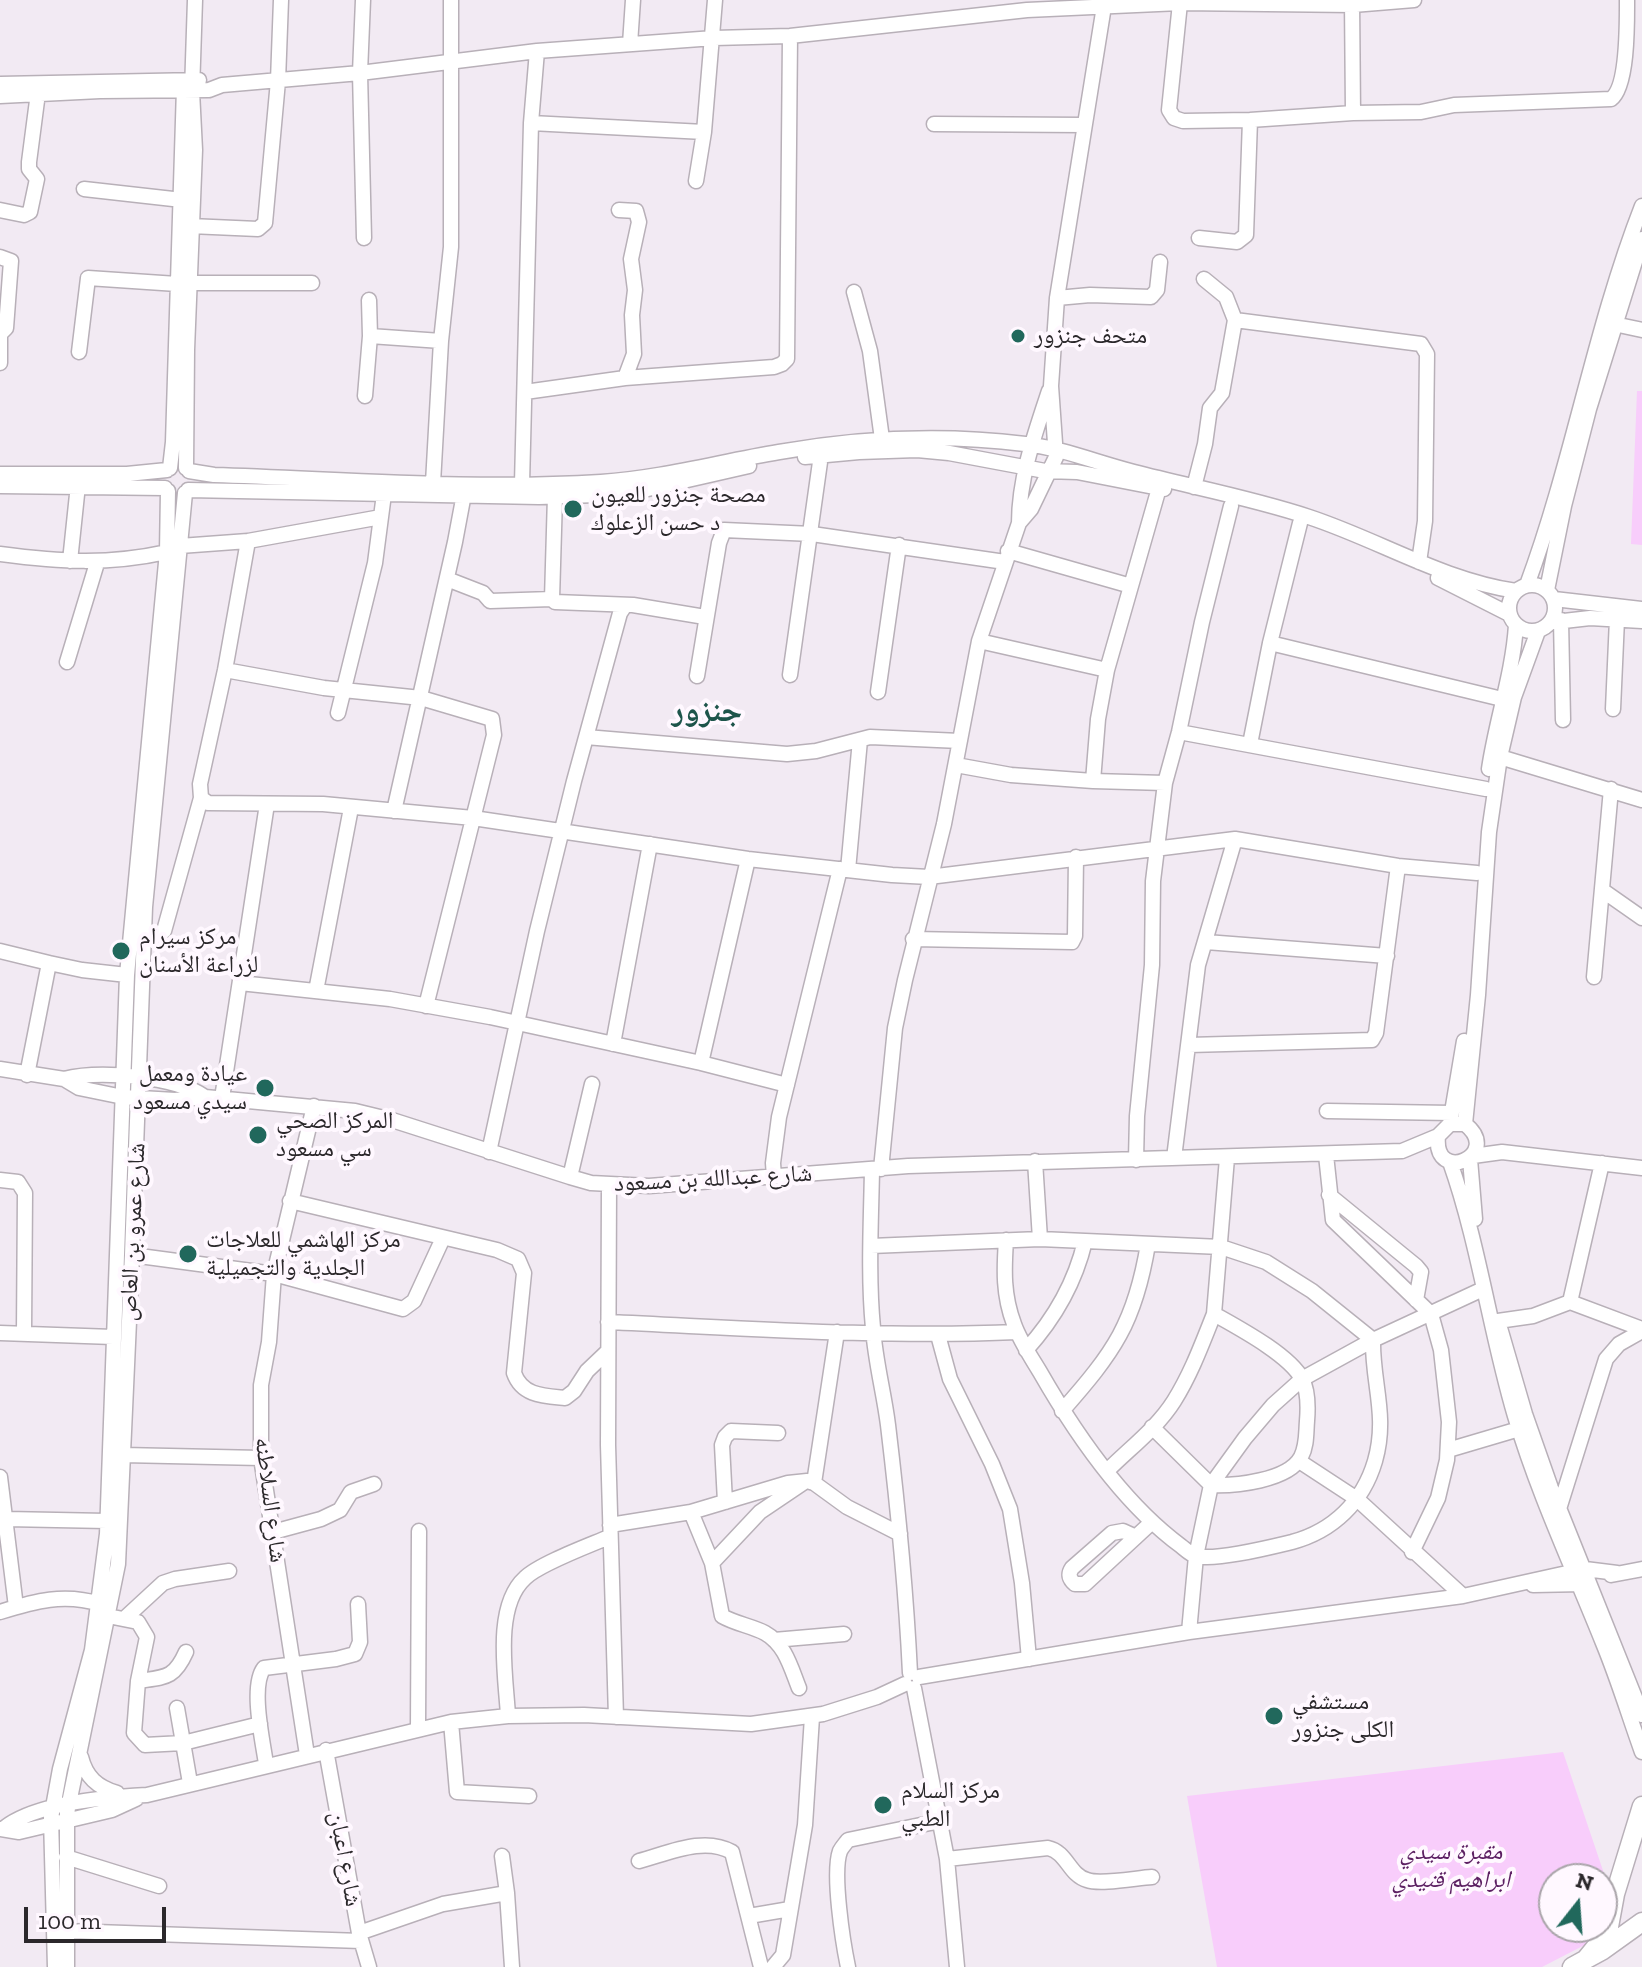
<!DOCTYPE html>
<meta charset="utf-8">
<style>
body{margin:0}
#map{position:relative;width:1642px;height:1967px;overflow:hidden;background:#f2eaf3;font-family:"Zilla Slab",serif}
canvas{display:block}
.north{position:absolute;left:1538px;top:1863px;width:80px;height:80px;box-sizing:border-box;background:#fff8ff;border:2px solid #aaa5aa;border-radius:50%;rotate:17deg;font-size:22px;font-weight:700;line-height:32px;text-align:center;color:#2b282b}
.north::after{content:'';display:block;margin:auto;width:28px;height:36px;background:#21685c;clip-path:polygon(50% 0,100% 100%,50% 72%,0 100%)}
.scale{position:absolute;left:24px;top:1907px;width:142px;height:36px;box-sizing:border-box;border:4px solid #2b282b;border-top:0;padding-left:10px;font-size:24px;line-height:28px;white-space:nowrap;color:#2b282b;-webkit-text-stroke:6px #fff8ff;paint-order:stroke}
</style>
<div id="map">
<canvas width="1642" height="1967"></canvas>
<div class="north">N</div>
<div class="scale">100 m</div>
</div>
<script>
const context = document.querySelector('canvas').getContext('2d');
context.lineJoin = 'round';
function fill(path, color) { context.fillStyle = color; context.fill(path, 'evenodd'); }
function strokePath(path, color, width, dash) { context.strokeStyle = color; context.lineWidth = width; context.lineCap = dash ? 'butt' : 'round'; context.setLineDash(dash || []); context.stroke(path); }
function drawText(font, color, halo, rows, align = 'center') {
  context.font = font + ' "Zilla Slab","Noto Naskh Arabic",serif'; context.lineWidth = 8; context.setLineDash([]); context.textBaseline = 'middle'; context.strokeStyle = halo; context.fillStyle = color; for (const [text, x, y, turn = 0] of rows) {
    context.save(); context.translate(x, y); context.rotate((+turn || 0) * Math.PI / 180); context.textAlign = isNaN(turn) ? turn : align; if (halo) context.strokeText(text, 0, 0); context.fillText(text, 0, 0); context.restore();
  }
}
fill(new Path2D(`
 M 1637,391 L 1642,391 L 1642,545 L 1631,544 Z
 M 1563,1752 L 1620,1921 L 1606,1934 L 1542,1967 L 1217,1967 L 1187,1796 ZM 1554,1879 L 1602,1879 L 1602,1927 L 1554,1927 Z`), '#f8cdfb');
const minor = new Path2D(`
 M 363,0 L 360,73 L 364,238
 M 1352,0 L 1353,113 L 1421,112 L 1454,105 L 1611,99 C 1628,87 1627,21 1627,0
 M 1180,3 L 1169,110 L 1174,118 L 1183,121 L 1250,120 L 1353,113
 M 630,44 L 633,0
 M 0,84 L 199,80
 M 0,96 L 100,91 L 209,90 L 222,85 L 360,73 L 537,51 L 714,38 L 790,36 L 1027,10 L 1180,3 L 1353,5 L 1414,0
 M 531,123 L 704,132
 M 934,124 L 1084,125
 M 696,181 L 704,132 L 715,0
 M 84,189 L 182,200
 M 0,210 L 24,215 L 30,212 L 37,179 L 29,169 L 29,162 L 38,93
 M 619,210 L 636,211 L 639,222 L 631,259 L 635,290 L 632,315 L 634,354 L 625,378
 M 190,226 L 258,229 L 265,223 L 278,81 L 281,0
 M 1199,238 L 1237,242 L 1246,235 L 1250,120
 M 0,257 L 11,261 L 6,328 L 0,334 L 0,363
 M 189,283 L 312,283
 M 854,292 L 870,351 L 882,439
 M 1057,298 L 1090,295 L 1151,297 L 1157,290 L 1160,262
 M 1235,320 L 1421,344 L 1427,354 L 1425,521 L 1419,562
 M 1614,324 L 1642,330
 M 370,336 L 441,341
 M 79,352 L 88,278 L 177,284
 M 525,392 L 625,378 L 774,367 L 782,364 L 787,359 L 790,36
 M 365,396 L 370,336 L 369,300
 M 805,457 L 859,452 L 917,450 L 949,453 L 1045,471 L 1077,472 L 1164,489
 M 170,468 L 173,442 L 184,88
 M 186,468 L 187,350 L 195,150 L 192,91 L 195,0
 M 189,471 L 214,475 C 342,479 473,490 601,482 C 661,478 719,462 779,452 C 859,438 943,434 1025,444 C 1062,448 1098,463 1134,472 C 1192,487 1252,498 1309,517 C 1379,540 1442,580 1516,591
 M 0,474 L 127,474 L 167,470
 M 433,483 L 441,341 L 451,247 L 451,0
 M 522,484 L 531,123 L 537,51
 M 0,486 L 165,488
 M 1194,487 L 1205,444 L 1210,408 L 1222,393 L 1235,320 L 1226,297 L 1204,279
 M 188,490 L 539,497 L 597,495 L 648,489 L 749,466
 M 555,496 L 552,599 L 555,602 L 633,605 L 705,617
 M 1019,523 C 1019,478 1035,433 1049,391
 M 180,546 L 248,541 L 381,517
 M 1008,551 L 1131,586
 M 0,554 C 60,562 108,565 167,552
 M 70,561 L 78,485
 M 1438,578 L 1509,614
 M 447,579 L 483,593 L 490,601 L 552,599
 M1509 608a23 23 0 1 1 46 0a23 23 0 1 1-46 0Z
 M 1527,585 C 1573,461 1594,329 1642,206
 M 1547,590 L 1564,506 L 1589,409 L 1642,239
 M 1554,599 L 1642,609
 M 1561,620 L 1563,720
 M 1555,622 L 1590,618 L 1642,621
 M 979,641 L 1107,670
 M 1270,643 L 1502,699
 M 67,662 L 97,563
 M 225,670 L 324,688 L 421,698 L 492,719 L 494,735 L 426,1006
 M 790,675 L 821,455
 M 697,676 L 719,543 L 724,530 L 812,534 L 1005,562
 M 878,692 L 899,545
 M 1613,709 L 1617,619
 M 338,713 L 375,563 L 384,494
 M 1179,732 L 1486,789
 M 586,737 L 787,754 L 816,751 L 870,737 L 960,741
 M 1250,744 L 1270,643 L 1300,523
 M 1500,757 L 1642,800
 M 956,765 L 1011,775 L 1093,781 L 1165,783
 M 1489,769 C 1496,721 1513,673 1516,625
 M 1093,781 L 1098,719 L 1107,670 L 1159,488
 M 201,798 L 208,803 L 323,804 L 473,818 L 748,859 L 892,875 L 929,877 L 1235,839 L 1398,866 L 1477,873
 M 394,811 L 455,542 L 464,494
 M 848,870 L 860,740
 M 1602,890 L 1642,918
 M 164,931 L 201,798 L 200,784 L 225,670 L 248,541
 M 913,939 L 1072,942 L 1075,936 L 1076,857
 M 1206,942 L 1387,956
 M 0,951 L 49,963
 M 1594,977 L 1611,789
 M 240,983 L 390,999 L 490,1017 L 701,1063 L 787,1085
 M 316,991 L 351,808
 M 613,1044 L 650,844
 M 1189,1045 L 1372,1040 L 1376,1033 L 1398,866
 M 701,1063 L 748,859
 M 0,1069 L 64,1079 L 79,1088 L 123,1097 L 175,1100 L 205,1097 L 355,1111 L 392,1120 L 570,1177 L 591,1183 L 649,1186 L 908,1166 L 1402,1151 L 1438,1136
 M 27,1075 L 49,963 L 82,970 L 127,975
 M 64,1079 C 99,1070 175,1076 205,1097
 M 222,1098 L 267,804
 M 1327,1111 L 1452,1113
 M 1450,1124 L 1464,1041
 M 1465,1124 L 1450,1124 L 1438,1136 C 1433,1186 1504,1155 1465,1124 L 1478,995 L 1489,832 L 1500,757 L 1514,697 L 1538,631
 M 489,1152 L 537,931 L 574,781 L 620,613 L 624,607
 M 1326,1155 L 1333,1220 L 1431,1314 L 1441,1350 L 1449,1422 L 1447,1460 L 1438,1498 L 1412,1552
 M 1473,1156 L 1502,1152 L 1642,1168
 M 1174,1158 L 1198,965 L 1235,839
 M 1470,1159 L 1475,1219
 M 1136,1160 L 1137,1116 L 1152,965 L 1153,881 L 1165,783 L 1179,732 L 1202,622 L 1231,506
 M 1035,1161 L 1040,1239
 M 1450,1162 C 1479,1244 1490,1332 1515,1416 C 1538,1494 1573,1568 1603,1643 C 1618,1679 1629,1716 1642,1752
 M 881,1169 L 895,1028 L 905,980 L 944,824 L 979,641 L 1019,523 L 1031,509 L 1056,457 L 1051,386 L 1057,298 L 1105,0
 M 872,1170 C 871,1223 868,1276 873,1328 C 875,1360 884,1393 888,1425 C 898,1508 906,1590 910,1673
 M 570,1177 L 592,1084
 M 774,1177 L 773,1163 L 779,1117 L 840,869
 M 0,1180 L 18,1182 L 25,1193 L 24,1332
 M 609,1185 L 608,1445 L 616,1717
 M 1329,1195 L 1416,1266 L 1421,1272 L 1416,1300
 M 290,1201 L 497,1250 L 518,1259 L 524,1273 L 514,1373 C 522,1396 544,1396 565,1398 L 574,1391 L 587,1371 L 608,1351
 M 871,1246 L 1040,1239 L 1221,1247 L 1266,1262 L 1312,1291 L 1373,1340 C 1372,1382 1388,1416 1375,1461 C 1363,1502 1333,1531 1292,1542 C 1271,1547 1216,1561 1196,1556 C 1191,1555 1185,1549 1181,1546 C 1124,1504 1075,1433 1040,1372 C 1031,1357 1020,1341 1014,1324 C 1003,1295 1004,1270 1006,1240
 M 132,1255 L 274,1274 L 403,1309 L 414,1301 L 443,1238
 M 1570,1302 L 1602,1163
 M 1214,1314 L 1227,1158
 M 1498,1321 L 1525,1414 L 1551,1488 L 1642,1715
 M 1498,1321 L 1533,1316 L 1570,1302 L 1642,1329
 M 608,1322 C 744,1328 881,1338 1017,1332
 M 0,1333 L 113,1337
 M 938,1335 L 950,1379 L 992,1464 L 1010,1509 L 1022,1583 L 1029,1659
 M 1026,1350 C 1056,1317 1075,1283 1085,1241
 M 1062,1411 C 1114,1352 1135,1323 1148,1244
 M 1448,1450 L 1519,1429
 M 123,1455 L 261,1458
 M 1299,1461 L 1357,1499 L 1463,1596
 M 1108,1470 C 1130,1448 1157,1428 1174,1401 C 1191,1374 1202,1344 1214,1314 C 1237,1327 1290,1355 1302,1379 C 1308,1390 1308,1409 1307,1421 C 1306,1433 1307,1446 1301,1457 C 1288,1481 1235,1486 1211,1485 L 1152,1427
 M 0,1477 L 16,1607
 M 814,1483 L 837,1332
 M 725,1502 L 722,1445 L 725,1437 L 731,1431 L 778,1433
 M 1559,1509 L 1606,1359 L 1619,1344 L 1642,1331
 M 691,1512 L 712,1563 L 722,1616 C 736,1624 752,1626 765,1633 C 785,1644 791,1668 799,1688
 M 6,1519 L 107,1521
 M 610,1525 L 691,1512 L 788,1483 L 807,1481 L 814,1483 L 847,1507 L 900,1534
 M 273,1532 L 321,1519 L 340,1510 L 351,1492 L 374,1484
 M 1134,1536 L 1123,1531 L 1112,1533 L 1072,1568 C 1068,1574 1069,1579 1075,1584 L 1085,1584 L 1152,1522
 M 712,1563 L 760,1512 L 803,1483
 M 1611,1575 L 1642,1569
 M 1533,1585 L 1584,1584
 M 0,1612 C 35,1601 64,1593 100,1604
 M 108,1616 L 138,1622 L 147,1637 L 138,1681 L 134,1733 L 145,1745 L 183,1743 L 260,1724
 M 124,1619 L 163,1583 L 175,1579 L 229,1571
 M 1189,1632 L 1196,1556 L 1211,1485 L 1245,1438 L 1273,1405 L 1302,1379 L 1373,1340 L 1483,1289
 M 774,1640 L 844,1634
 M 919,1677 L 1189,1632 L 1463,1596 L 1585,1569 L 1617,1573
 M 138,1681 C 165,1677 174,1679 186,1652
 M 914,1688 L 947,1859 L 957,1967
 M 177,1708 L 190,1783
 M 508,1716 C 506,1677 493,1607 525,1578 C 539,1564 588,1546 609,1537
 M 451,1722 L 457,1792 L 529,1796
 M 418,1728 L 419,1531
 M 326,1750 L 359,1933 L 369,1967
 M 307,1755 L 261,1458 L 261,1385 L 269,1342 L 274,1274 L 314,1106
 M 81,1757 C 86,1777 97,1787 117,1793
 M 266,1764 C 263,1742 250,1686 264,1668 L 336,1659 L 355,1654 L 360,1642 L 358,1604
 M 0,1829 L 19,1832 L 112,1810 L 136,1799
 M 3,1829 C 34,1803 107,1797 147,1795 L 451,1722 L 508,1716 L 584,1715 L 751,1724 L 823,1714 L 877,1697 L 905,1684
 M 502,1856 L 507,1893
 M 66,1857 L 159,1886
 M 947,1859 L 1048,1848 C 1067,1852 1069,1875 1087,1880 C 1100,1885 1136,1878 1152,1877
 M 639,1861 C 669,1853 704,1836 732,1852 L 761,1967
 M 749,1916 L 790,1909
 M 66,1931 L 361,1941
 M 359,1933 L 443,1904 L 507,1893 L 512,1967
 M 55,1967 L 51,1818 L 60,1769 L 92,1650 L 107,1534 L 127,975 L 167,552 L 168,491
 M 67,1967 L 67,1813 L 118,1564 L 132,1255 L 145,907 L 185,493
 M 773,1967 L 783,1955 L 805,1825 L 812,1717
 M 848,1967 C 843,1943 832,1873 840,1851 C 842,1847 845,1844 848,1840 L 940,1821`);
const major = new Path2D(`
 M 1586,1959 L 1608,1932 L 1615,1894 L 1642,1806
 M 1572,1967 L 1603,1950 L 1642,1922`);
strokePath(minor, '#b8b0b8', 17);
strokePath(major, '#b8b0b8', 21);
strokePath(minor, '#fff', 14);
strokePath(major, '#fff', 18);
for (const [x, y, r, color] of [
 [1018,336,8,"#21685c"],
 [573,509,10,"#21685c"],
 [121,951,10,"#21685c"],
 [265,1088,10,"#21685c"],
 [258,1135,10,"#21685c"],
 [188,1254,10,"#21685c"],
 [1274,1716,10,"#21685c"],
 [883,1805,10,"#21685c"]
]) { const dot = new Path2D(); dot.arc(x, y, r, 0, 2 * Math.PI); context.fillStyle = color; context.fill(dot); strokePath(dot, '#fff8ff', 3); }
drawText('24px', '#2b282b', '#fff8ff', [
 ["متحف جنزور",1034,336],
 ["مصحة جنزور للعيون",591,495],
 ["د حسن الزعلوك",591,523],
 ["مركز سيرام",139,937],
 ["لزراعة الأسنان",139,965],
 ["عيادة ومعمل",247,1074,"right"],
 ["سيدي مسعود",247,1102,"right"],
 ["المركز الصحي",276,1121],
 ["سي مسعود",276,1149],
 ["مركز الهاشمي للعلاجات",206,1240],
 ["الجلدية والتجميلية",206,1268],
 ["مستشفي",1292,1702],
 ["الكلى جنزور",1292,1730],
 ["مركز السلام",901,1791],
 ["الطبي",901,1819]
], 'left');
drawText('24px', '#2b282b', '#fff8ff', [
 ["شارع عبدالله بن مسعود",713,1179,-3],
 ["شارع عمرو بن العاص",133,1232,-87],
 ["شارع السلاطنه",270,1500,83],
 ["شارع اعبان",345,1859,80]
]);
drawText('italic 24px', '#5c1f62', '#fff8ff', [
 ["مقبرة سيدي",1451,1852],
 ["ابراهيم قنيدي",1451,1880]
]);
drawText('bold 32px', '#1e554b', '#fff8ff', [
 ["جنزور",707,712]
]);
</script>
